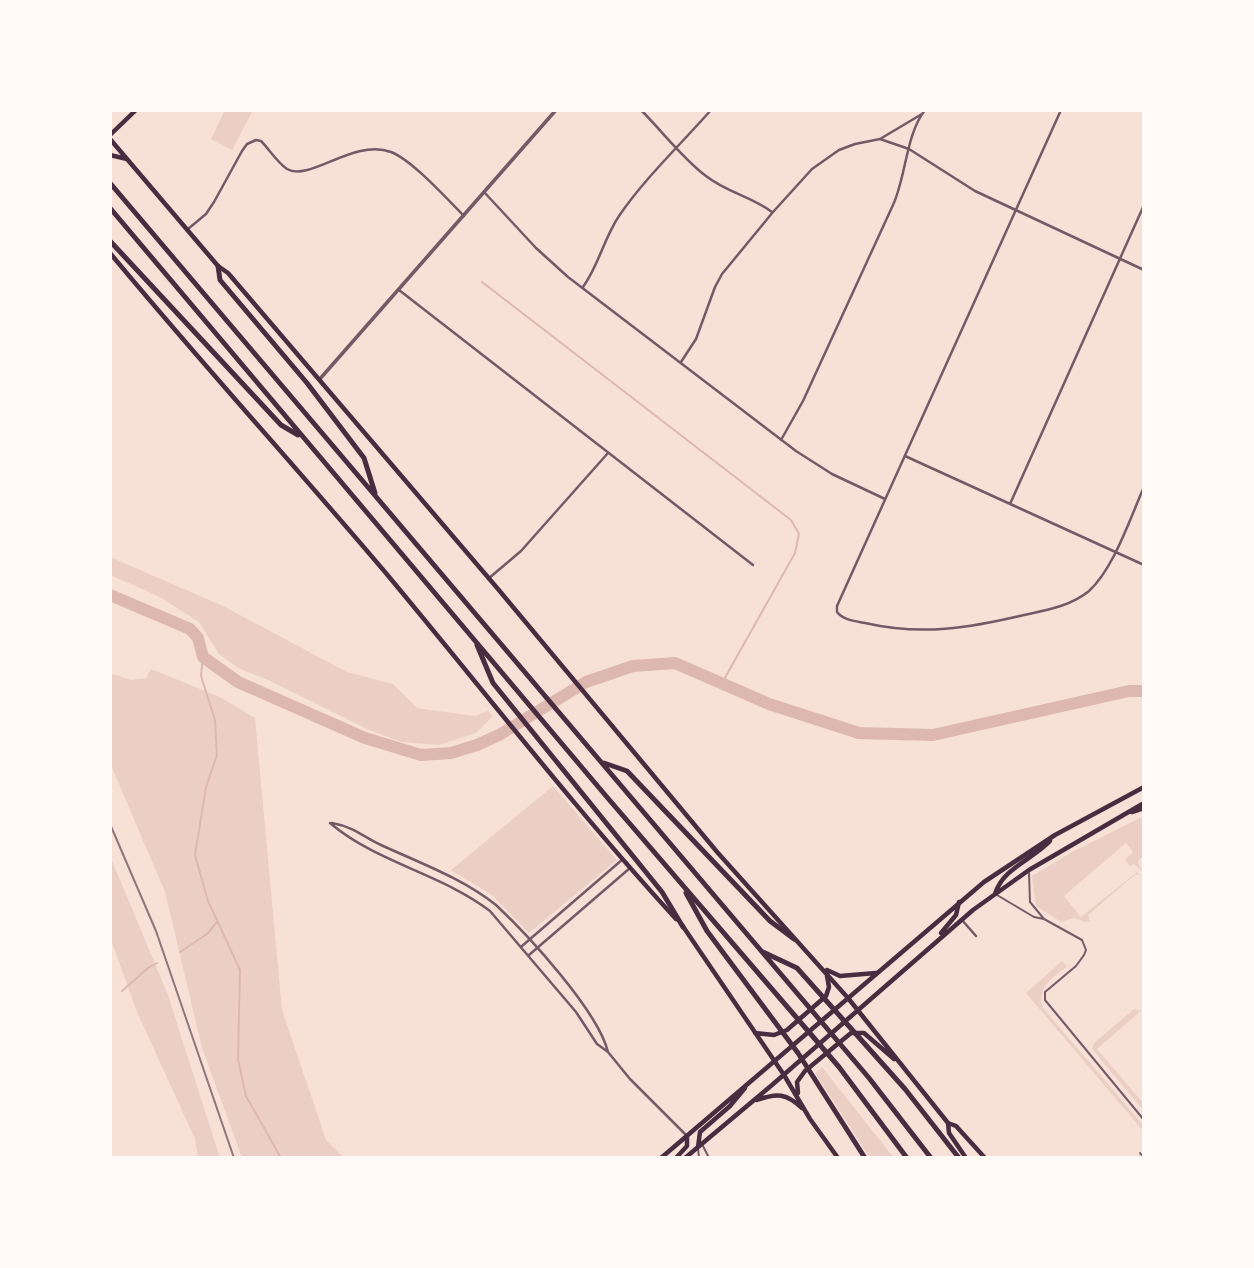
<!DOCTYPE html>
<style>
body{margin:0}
#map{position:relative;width:1254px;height:1268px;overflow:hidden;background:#f7e1d7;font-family:"IBM Plex Sans",sans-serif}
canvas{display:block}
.frame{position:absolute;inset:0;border:112px solid #fffaf5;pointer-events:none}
</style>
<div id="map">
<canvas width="1254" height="1268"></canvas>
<div class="frame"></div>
</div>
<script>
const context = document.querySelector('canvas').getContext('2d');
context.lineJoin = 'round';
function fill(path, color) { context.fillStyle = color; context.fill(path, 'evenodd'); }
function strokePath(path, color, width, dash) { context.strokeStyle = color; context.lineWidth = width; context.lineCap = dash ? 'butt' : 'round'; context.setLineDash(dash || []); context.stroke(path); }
fill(new Path2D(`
 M 225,110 L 253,110 L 232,150 L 211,139 Z
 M 110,557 L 223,606 L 347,672 L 393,684 L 417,708 L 475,716 L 488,711 L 493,716 L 476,733 L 439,745 L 401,742 L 367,729 L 268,680 L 240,669 L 219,654 L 199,622 L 160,597 L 110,575 Z
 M 151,669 L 220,697 L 255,718 L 282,1010 L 326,1140 L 344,1158 L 242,1158 L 202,1048 L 165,892 L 110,763 L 110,673 L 131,680 L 146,678 Z
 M 553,786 L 617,860 L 529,933 L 492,895 L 451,870 Z
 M 1144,816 L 1144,855 L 1143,859 L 1141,857 L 1138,862 L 1142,871 L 1134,864 L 1130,866 L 1125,860 L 1133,852 L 1126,843 L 1064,896 L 1081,917 L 1137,872 L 1140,876 L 1136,874 L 1088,915 L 1090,921 L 1085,922 L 1074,918 L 1061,922 L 1036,906 L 1032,876 L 1072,852 Z
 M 110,856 L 168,995 L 220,1158 L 198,1158 L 195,1139 L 137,1012 L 110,937 Z
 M 1062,961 L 1067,966 C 1053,978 1036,987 1043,1008 L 1144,1126 L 1144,1132 L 1026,993 Z
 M 1134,1009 L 1141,1011 L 1097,1049 L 1144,1104 L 1144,1111 L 1092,1049 L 1094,1043 Z
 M 822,1067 L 894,1158 L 870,1158 L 815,1073 Z`), '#ebcfc5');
strokePath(new Path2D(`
 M 482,282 L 791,520 L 799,534 L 795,553 L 722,683
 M 203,657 L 201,676 L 215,720 L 217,755 L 206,787 L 195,855 L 208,901 L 240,970 L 238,1059 L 246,1096 L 281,1158
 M 180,952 L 207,934 L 217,922
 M 122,991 L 148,968 L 157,963`), '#dcb8b0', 2);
strokePath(new Path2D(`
 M 110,595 L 190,629 L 198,638 L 203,657 L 238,682 L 365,738 L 421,755 L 451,753 L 477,745 L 499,735 L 586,682 L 633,666 L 675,663 L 769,704 L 859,733 L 933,735 L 1129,691 L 1144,691`), '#dcb8b0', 12);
strokePath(new Path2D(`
 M 1029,873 L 1030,902 L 1044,919
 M 997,895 L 1034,917 L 1044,919 L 1082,940 L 1086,950 L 1084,955 L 1076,966 L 1045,992 L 1045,1000 L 1144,1120
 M 703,1146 L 709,1158
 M 698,1148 L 699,1158
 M 1140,1153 L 1144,1158`), '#755966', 2);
strokePath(new Path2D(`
 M 641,110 C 662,131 683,159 706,176 C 726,192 752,197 772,212
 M 1061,110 L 837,606 L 837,612 C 843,620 855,621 865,623 C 922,636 969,628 1024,615 C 1047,610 1071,606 1089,591 C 1114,568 1130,518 1144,487
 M 880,139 L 909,149 L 975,191 L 1144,270
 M 484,192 L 536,248 L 568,277 L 796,451 L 832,474 L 885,499
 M 188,229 L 206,214 L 214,202 L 242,151 L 247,144 L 256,140 L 261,141 C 269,149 277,162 287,169 C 310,182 354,138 391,152 C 412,160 447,199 464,216
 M 583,287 C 599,265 604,238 619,216 C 644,179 682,143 711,110
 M 399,290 L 753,565
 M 681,362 L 696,339 L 715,287 L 722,274 L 773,212 L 812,169 L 839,150 L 855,144 L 880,139 L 922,114
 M 781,440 L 803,401 L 893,205 C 906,177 906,134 925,110
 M 905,456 L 1144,565
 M 1010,504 L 1144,205
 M 488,579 L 521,551 L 608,453
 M 330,823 C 377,863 442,874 490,911 L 576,1012 L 597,1044 L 608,1052 L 630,1079 L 687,1136
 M 332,823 C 354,827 362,836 381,845 C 420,863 462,878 496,905 C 528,935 598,1011 608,1052
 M 962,920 L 976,936
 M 522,946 L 623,859
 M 529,955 L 630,868`), '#755966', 2.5);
strokePath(new Path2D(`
 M 319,380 L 556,110`), '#755966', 3.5);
strokePath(new Path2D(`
 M 110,135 L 136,110
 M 110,139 L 218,266 L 228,273 L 498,589 L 718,853 L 848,998 L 948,1123 L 949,1133 L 966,1158
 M 110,155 L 127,159
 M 110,253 C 201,363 298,469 390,578 C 485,692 576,810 676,919
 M 1132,812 L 1144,808
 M 995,894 C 1003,868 1032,860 1050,841
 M 682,925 L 784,1075 L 810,1119 L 838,1158
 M 941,933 L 956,915 L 959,902
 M 827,970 L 840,976 L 876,973
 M 755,1033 L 774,1035 L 787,1030 L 826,996 L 829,987 L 827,976
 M 798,1093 L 797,1082 L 805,1071 L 851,1033 L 864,1033 L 894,1059
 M 757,1100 C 777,1093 786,1093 802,1108
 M 948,1123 L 956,1126 L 985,1158
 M 698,1147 L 700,1132 L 730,1106 L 745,1088
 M 661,1158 L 984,882 L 1055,835 L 1144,787
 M 676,1158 L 687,1146 L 687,1136
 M 685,1158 L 772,1085 L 973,910 L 1029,870 L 1144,803`), '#4a2c40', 4.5);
strokePath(new Path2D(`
 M 110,183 L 869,1078 L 931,1158
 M 110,208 L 606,796 L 839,1067 L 907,1158
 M 110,241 L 281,425 L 298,435
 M 218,266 L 220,280 L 307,383 L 364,458 L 375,493
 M 477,645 L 493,683 L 662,892 L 683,927
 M 604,763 L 627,771 L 770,921 L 794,939
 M 686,893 L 707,931 L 798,1053 L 865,1158
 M 763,952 L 797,968 L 905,1089 L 959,1158`), '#4a2c40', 5);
strokePath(new Path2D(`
 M 110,824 L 156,931 L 234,1158`), '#8f747c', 2);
</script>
